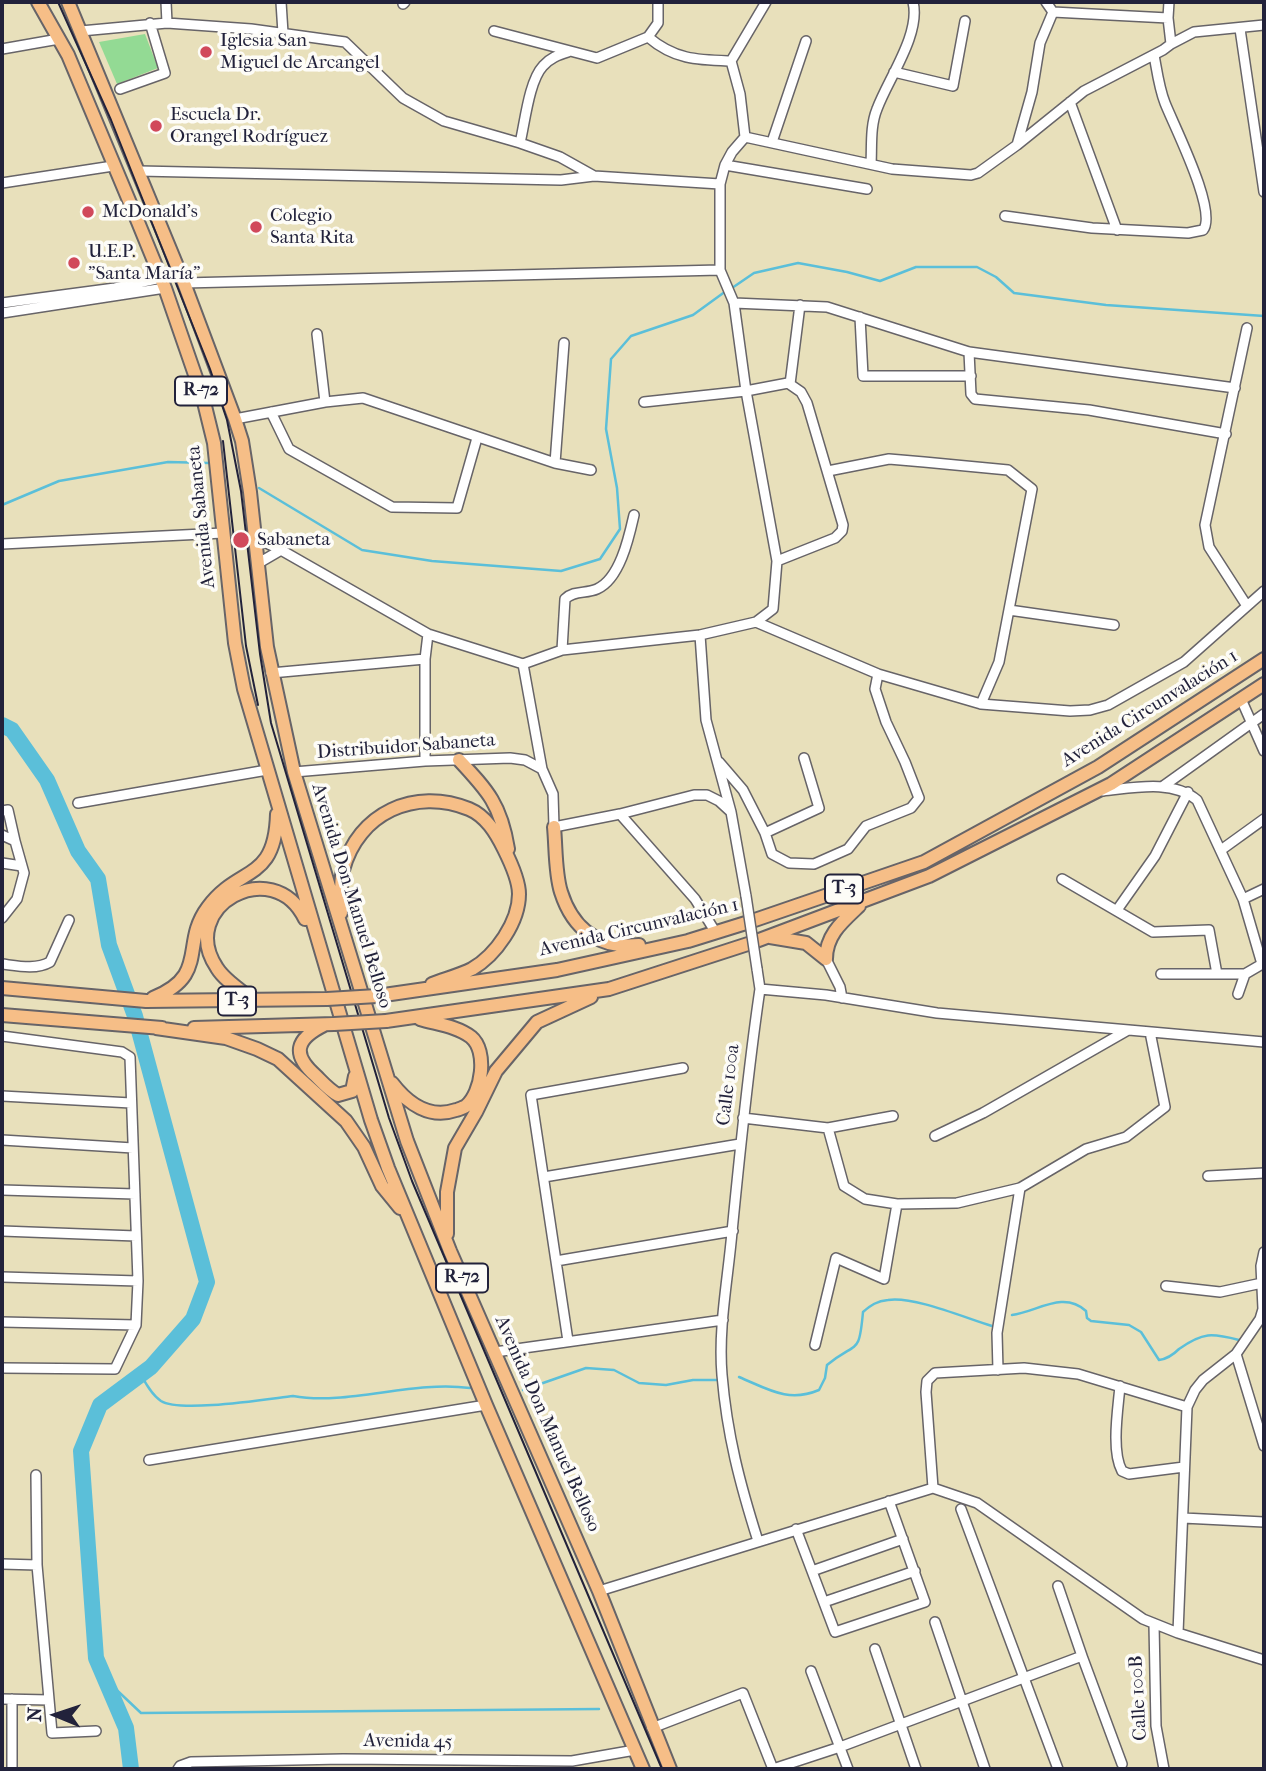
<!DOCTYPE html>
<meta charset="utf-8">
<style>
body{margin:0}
#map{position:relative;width:1266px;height:1771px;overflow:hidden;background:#e8e0bb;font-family:"IM FELL French Canon",serif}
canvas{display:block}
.frame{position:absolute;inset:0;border:4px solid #22223b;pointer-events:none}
.north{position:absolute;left:21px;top:1680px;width:70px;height:70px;-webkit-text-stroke:5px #fdfcf7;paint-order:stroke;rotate:272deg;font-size:19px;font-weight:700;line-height:28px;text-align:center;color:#22223b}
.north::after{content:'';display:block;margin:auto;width:24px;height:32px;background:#22223b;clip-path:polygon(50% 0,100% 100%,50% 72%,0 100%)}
</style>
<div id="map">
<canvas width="1266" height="1771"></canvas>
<div class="frame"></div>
<div class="north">N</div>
</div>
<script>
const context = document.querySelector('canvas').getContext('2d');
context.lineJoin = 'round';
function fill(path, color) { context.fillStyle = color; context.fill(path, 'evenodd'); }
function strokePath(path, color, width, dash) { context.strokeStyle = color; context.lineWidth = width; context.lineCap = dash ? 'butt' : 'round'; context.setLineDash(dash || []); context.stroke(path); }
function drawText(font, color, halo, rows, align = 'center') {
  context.font = font + ' "IM FELL French Canon",serif'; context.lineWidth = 7; context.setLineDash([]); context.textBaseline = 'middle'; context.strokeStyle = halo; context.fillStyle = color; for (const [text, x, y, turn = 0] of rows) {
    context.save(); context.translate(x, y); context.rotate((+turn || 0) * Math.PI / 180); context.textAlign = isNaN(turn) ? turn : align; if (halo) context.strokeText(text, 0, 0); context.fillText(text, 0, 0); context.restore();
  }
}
fill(new Path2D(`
 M 145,34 L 158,68 L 117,84 L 99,42 Z`), '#93da94');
strokePath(new Path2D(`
 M 732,288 L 754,273 L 798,263 L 847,272 L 880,281 L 916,267 L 977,267 L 996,277 L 1014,293 L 1106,305 L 1264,316
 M 259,488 L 362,550 L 432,561 L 561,571 L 600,559 L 620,529 L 617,488 L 606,429 L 611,359 L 631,336 L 693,315 L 726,291
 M 2,505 L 59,481 L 168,462 L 209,463
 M 1012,1315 C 1037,1312 1063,1290 1086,1311 L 1087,1318 L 1091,1321 L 1129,1325 L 1141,1332 L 1159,1360 C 1167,1359 1173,1355 1179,1349 C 1203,1332 1212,1333 1239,1340
 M 141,1375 C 146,1384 152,1395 161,1401 C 180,1413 267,1399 293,1396 C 348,1406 412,1380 470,1388
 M 739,1377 C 768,1389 788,1403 819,1390 L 825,1378 L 827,1365 C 857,1340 859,1357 863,1312 C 871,1305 877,1301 888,1300 C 914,1296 965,1318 992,1326
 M 523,1390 L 586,1368 L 614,1370 L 639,1383 L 666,1385 L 693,1380 L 717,1380
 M 104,1678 L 141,1713 L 599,1709`), '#5bbfd9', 2.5);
strokePath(new Path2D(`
 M 2,725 L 12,730 L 47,780 L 78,851 L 98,879 L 109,945 L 135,1016 L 207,1282 L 193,1319 L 151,1367 L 100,1405 L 81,1451 L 96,1658 L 126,1728 L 131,1769`), '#5bbfd9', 16);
const minor = new Path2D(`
 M 166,2 L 167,23
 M 281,2 L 283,33
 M 1046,2 L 1053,12
 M 403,4 L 405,2
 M 1240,29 L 1264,192
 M 81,31 L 167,23 L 251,29 L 345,42 L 403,98 L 444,121 L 520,143 L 560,157 L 594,176
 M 494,31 L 597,58 L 648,37 L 658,23 L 658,2
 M 648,37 C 675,60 698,60 731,61 L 766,2
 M 1171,44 L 1194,32 L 1264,25
 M 2,49 L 59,39
 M 894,72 L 953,86 L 965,21
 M 120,89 L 165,73 L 150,23
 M 1070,102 L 1117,230
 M 745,137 L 892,169 L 971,175 L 978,173 L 1017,145 L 1084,91 L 1163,50 L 1171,44 L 1168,18 L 1169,2
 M 772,142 L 806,41
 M 520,143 C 525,122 529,81 543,66 C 550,58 558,55 568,52
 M 1017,145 L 1032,92 L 1040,43 L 1053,12 L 1168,18
 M 871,164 C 872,146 870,126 877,109 C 888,79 921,34 913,2
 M 725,165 L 867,189
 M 139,171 L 561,180 L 594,176 L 720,184
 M 2,183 L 113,166
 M 1005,216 L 1092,228 L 1188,233 L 1203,230 C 1218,212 1174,126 1165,103 C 1159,88 1157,71 1154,55
 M 184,283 L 720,270
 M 2,303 L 115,288 L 161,278
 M 734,303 L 827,307 L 969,352 L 1235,388
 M 2,313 L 165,288
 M 860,317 L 863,376 L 971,376
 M 317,334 L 325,402
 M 969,352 L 971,394 L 975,399 L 1089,410 L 1226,434
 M 790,384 L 800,305
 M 644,402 L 746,391 L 788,383 L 801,392 L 807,403 L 843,525 L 842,531 L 835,538 L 777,561
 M 271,412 L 289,449 L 392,507 L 457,508 L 477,438
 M 235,419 L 325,402 L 363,398 L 555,463 L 591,470
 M 555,463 L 564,343
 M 828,471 L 889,459 L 924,462 L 1008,470 L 1032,489 L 999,662 L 981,704
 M 254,537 L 281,550 L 257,564
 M 2,544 L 223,533
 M 281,550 L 428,634 L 523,664 L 542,769 L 553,794 L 554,827 L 620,814 L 694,795 L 707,795 L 719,801 L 731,812
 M 1247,606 L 1209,547 L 1205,525 L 1247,328
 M 1009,610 L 1114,625
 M 756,622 L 878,674 L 981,704 L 1070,711 L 1090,710 L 1108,705 L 1184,662 L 1264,591
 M 700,635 L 706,720 L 731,812 L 746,896
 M 562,650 L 565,599 C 574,590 586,594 597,589 C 620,579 629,537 634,515
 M 523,664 L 562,650 L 700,635 L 756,622 L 773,609 L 777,561 L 746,391 L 734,303 L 720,270 L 720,184 L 725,165 L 732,152 L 745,137 L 740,94 L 731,61
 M 271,673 L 425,659
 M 1241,699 L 1264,751
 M 425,761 L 425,659 L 428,634
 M 719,762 L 743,790 L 765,833 L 819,808 L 804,758
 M 294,772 L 425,761 L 510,758 L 525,760 L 542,769
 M 1162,787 L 1264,714
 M 1103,791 C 1133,788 1172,779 1197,800 L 1243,899 L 1262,964
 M 78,803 L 267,770
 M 2,811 L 8,810 L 15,841
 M 620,814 L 695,899 L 716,933
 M 765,833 L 772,854 L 789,863 L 814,864 L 848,849 L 866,826 L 911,808 L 919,798 L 905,762 L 886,722 L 875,689 L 878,674
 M 2,835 L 15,841 L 24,873 L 17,899 L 2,918
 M 1221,850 L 1264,819
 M 2,863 L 22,866
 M 1062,879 L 1153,932 L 1209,930 L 1217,974 L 1161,974
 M 1243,899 L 1264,889
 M 1117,910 L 1155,856 L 1188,792
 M 826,959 L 840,987 L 842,998
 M 2,964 C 18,966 36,970 50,962 L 69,920
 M 757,969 L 760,989 C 748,1070 740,1150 732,1232 C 728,1279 718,1328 722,1375 C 727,1435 740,1484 758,1541
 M 1217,974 L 1245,974
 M 760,989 L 826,995 L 937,1013 L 1264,1042
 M 1238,994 L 1245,974 L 1264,963
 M 2,1036 L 122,1052 L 130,1057 L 138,1281 L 136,1325 L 115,1369 L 2,1368
 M 2,1096 L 131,1103
 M 743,1118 L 828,1128 L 844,1186 L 865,1199 L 897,1204 L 957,1203 L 1020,1188 L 1086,1149 L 1126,1137 L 1165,1107 L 1150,1032
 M 828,1128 L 893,1116
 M 935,1136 L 983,1113 L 1128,1030
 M 2,1140 L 133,1148
 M 1208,1176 L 1264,1173
 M 544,1177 L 740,1144
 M 2,1190 L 135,1194
 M 2,1231 L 136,1236
 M 556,1261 L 733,1231
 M 2,1277 L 138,1281
 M 1166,1286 L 1220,1292 L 1262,1283
 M 2,1322 L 136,1325
 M 568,1341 L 531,1095 L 683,1068
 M 815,1345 L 836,1258 L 884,1279 L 897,1204
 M 495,1352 L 723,1320
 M 1236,1354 L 1264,1446
 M 998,1370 L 997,1333 L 1020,1188
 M 1120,1386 C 1118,1409 1111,1451 1122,1471 L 1129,1474 L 1184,1467
 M 149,1460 L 486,1405
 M 36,1475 L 37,1565 L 52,1733 L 96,1731
 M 933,1488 L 926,1392 L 927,1381 L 935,1373 L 1024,1368 L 1078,1374 L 1187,1407
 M 961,1509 L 1058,1769
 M 1183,1518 L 1264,1522
 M 796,1529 L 835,1632 L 925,1602 L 889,1501
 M 2,1564 L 37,1565
 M 812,1571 L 903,1539
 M 1058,1586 L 1082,1656
 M 599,1591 L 933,1488 L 977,1503 L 1143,1619 L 1178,1633 L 1264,1660
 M 824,1602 L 915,1571
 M 935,1622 L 985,1769
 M 1154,1624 L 1156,1726 L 1164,1769
 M 1178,1633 L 1187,1407 L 1195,1390 L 1203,1380 L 1236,1354 L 1260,1319 L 1263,1309 L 1261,1266 L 1264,1252
 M 875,1649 L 916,1769
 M 811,1671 L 848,1769
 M 2,1699 L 49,1700
 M 12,1699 L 12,1769
 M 652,1728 L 743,1693 L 773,1769 L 840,1747 L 1082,1656 L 1122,1764
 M 178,1769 L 180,1766 L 191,1762 L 343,1759 L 572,1761 L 635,1750`);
const major = new Path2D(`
 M 38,2 L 68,55 L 138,222 L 165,288 L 203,398 L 214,443 L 235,643 L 244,689 L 371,1120 L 388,1168 L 486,1405 L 643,1769
 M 68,2 L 184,283 L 235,419 L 242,441 L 250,492 L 267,647 L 294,772 L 407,1141 L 450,1251 L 599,1591 L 670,1769
 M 459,760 C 488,791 501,805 508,849
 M 554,827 C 556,848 555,873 561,892 C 573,930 600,949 639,945
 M 341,913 C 341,900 340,883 343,870 C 358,813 415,787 469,809 C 486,816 496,833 504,849 C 510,861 519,880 519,894 C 519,922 496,955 472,969 C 460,975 445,979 432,984
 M 770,937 L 806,943 L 826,959
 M 826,959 C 826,935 842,922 859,906
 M 2,988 L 146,1001 L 327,999
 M 377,996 L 557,970 L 688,941 L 749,922 L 924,862 L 1098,767 L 1264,659
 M 153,998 C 210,975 180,944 208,907 C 239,865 275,883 277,814
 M 254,1001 C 242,991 225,981 217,968 C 176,907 273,853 305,919
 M 2,1015 L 162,1028
 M 386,1021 L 609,989 L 751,943 L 929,876 L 1111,784 L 1264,684
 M 324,1025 C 296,1039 291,1054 316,1076 C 323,1083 329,1090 338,1095 L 352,1091 L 355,1076
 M 156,1028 L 226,1038 L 257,1049 L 278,1059 L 346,1121 L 364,1147 L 382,1186 L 400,1208
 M 194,1028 L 334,1024
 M 392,1083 C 408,1104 430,1119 456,1110 C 457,1110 465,1107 466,1106 C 482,1093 488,1051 471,1037 C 457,1026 436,1024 420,1019
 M 447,1234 L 447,1192 L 455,1148 L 476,1112 L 496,1071 L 537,1022 L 591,997`);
strokePath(minor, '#676468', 12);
strokePath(major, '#676468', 16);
strokePath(minor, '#fff', 9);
strokePath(major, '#f6be87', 12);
strokePath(new Path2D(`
 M 58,2 L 111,120 L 210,369 L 227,420 L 241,491 L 260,654 L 271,723 L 389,1118 L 412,1181 L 662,1769
 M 223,441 L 246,646 L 258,705`), '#22223b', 2);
const minorBridge = new Path2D(`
 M 746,896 L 757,969`);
const majorBridge = new Path2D(`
 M 327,999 L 377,996
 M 334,1024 L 386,1021`);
strokePath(minorBridge, '#676468', 12, []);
strokePath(majorBridge, '#676468', 16, []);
strokePath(minorBridge, '#fff', 9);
strokePath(majorBridge, '#f6be87', 12);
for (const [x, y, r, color] of [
 [206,52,7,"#d1495b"],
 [156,126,7,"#d1495b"],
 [88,212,7,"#d1495b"],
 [256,227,7,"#d1495b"],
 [74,263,7,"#d1495b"],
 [241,540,9,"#d1495b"]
]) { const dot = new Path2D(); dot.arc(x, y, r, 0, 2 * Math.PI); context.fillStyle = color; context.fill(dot); strokePath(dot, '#fdfcf7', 2.5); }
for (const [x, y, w] of [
 [201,391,52],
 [844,889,38],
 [237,1001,38],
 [462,1278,52]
]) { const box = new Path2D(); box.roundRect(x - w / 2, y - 14.5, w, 29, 5); context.fillStyle = '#fdfcf7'; context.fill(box); strokePath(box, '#22223b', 2); }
drawText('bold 18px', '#22223b', null, [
 ["R-72",201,391],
 ["T-3",844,889],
 ["T-3",237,1001],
 ["R-72",462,1278]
]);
drawText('19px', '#22223b', '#fdfcf7', [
 ["Iglesia San",220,41],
 ["Miguel de Arcangel",220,63],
 ["Escuela Dr.",170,115],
 ["Orangel Rodríguez",170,137],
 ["McDonald's",102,212],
 ["Colegio",270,216],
 ["Santa Rita",270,238],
 ["U.E.P.",88,252],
 ["\"Santa María\"",88,274],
 ["Sabaneta",257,540]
], 'left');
drawText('19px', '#22223b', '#fdfcf7', [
 ["Avenida Sabaneta",202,517,-96],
 ["Avenida Circunvalación 1",1150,709,-32],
 ["Distribuidor Sabaneta",406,747,-4],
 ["Avenida Don Manuel Belloso",351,896,73],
 ["Avenida Circunvalación 1",639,928,-13],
 ["Calle 100a",729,1085,-83],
 ["Avenida Don Manuel Belloso",547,1424,66],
 ["Calle 100B",1139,1698,-93],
 ["Avenida 45",408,1742,1]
]);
</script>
